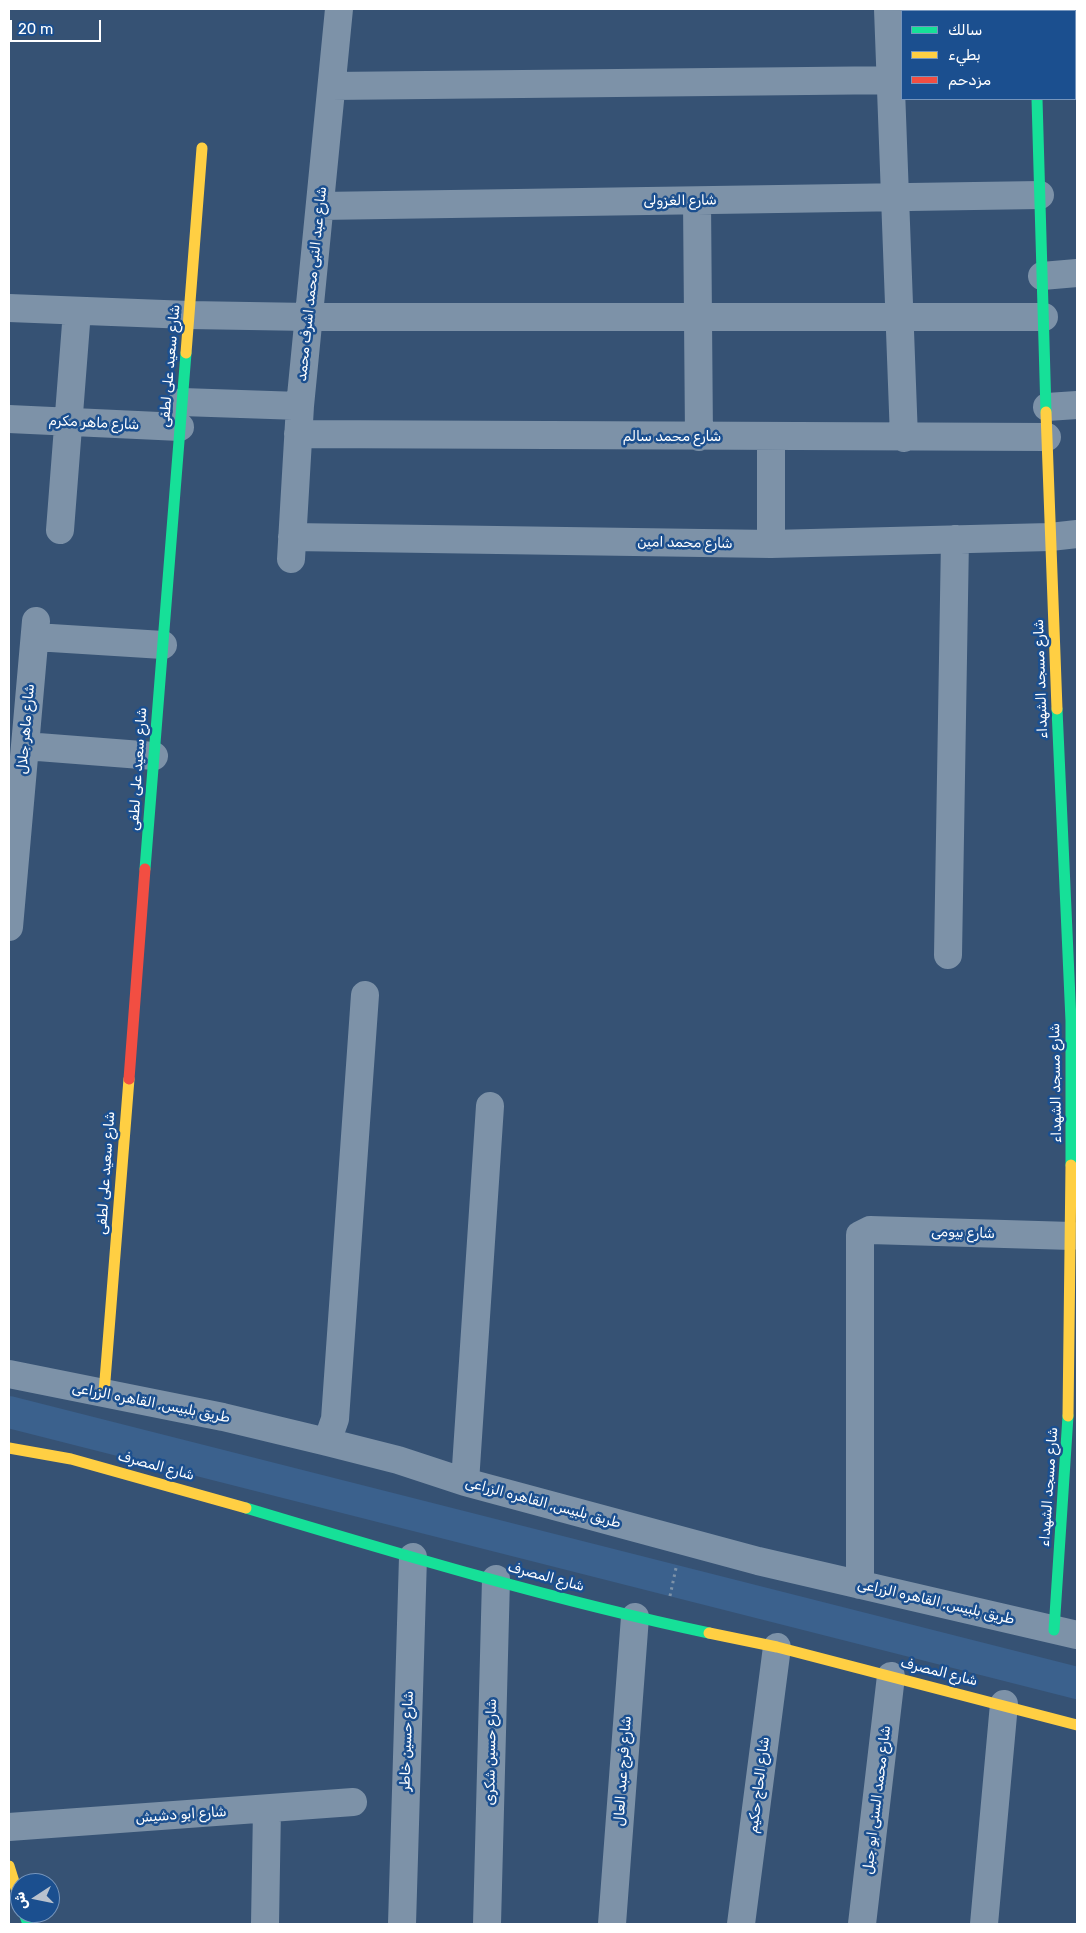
<!DOCTYPE html>
<meta charset="utf-8">
<style>
body{margin:0}
#map{position:relative;width:1086px;height:1933px;overflow:hidden;background:#365274;font-family:Rubik,"Noto Naskh Arabic",sans-serif}
canvas{display:block}
.frame{position:absolute;inset:0;border:10px solid #fff;pointer-events:none}
.legend{position:absolute;left:901px;top:10px;width:175px;height:90px;box-sizing:border-box;background:#1b4f8f;border:1px solid #7695bc;margin:0;padding:6px 9px;list-style:none;font-size:15px;color:#fff}
.legend li{display:flex;align-items:center;gap:10px;height:25px}
.legend b{width:25px;border:1px solid #7695bc}
.north{position:absolute;left:10px;top:1873px;width:50px;height:50px;box-sizing:border-box;background:#1b4f8f;border:1px solid #7695bc;border-radius:50%;rotate:259deg;font-size:14px;font-weight:700;line-height:20px;text-align:center;color:#fff}
.north::after{content:'';display:block;margin:auto;width:18px;height:22px;background:#b9c2ce;clip-path:polygon(50% 0,100% 100%,50% 72%,0 100%)}
.scale{position:absolute;left:10px;top:20px;width:91px;height:22px;box-sizing:border-box;border:2px solid #fff;border-top:0;padding-left:6px;font-size:15px;line-height:18px;white-space:nowrap;color:#fff;-webkit-text-stroke:4px #1b4f8f;paint-order:stroke}
</style>
<div id="map">
<canvas width="1086" height="1933"></canvas>
<div class="frame"></div>
<ul class="legend">
<li><b style="height:6px;background:#16e098"></b>سالك</li>
<li><b style="height:6px;background:#ffcf43"></b>بطيء</li>
<li><b style="height:6px;background:#f24e42"></b>مزدحم</li>
</ul>
<div class="north">ش</div>
<div class="scale">20 m</div>
</div>
<script>
const context = document.querySelector('canvas').getContext('2d');
context.lineJoin = 'round';
function strokePath(path, color, width, dash) { context.strokeStyle = color; context.lineWidth = width; context.lineCap = dash ? 'butt' : 'round'; context.setLineDash(dash || []); context.stroke(path); }
function drawText(font, color, halo, rows, align = 'center') {
  context.font = font + ' Rubik,"Noto Naskh Arabic",sans-serif'; context.lineWidth = 5; context.setLineDash([]); context.textBaseline = 'middle'; context.strokeStyle = halo; context.fillStyle = color; for (const [text, x, y, turn = 0] of rows) {
    context.save(); context.translate(x, y); context.rotate((+turn || 0) * Math.PI / 180); context.textAlign = isNaN(turn) ? turn : align; if (halo) context.strokeText(text, 0, 0); context.fillText(text, 0, 0); context.restore();
  }
}
strokePath(new Path2D(`
 M 9,1412 L 1077,1683`), '#3b618d', 32);
strokePath(new Path2D(`
 M 670,1596 L 676,1568`), '#7d92a8', 3, [2.5, 4]);
strokePath(new Path2D(`
 M 888,9 L 904,438
 M 1035,9 L 1035,11
 M 332,86 L 902,80
 M 697,201 L 699,437
 M 320,206 L 1040,195
 M 1042,276 L 1077,273
 M 9,308 L 189,315 L 309,317 L 1044,317
 M 182,402 L 300,406
 M 1047,407 L 1077,405
 M 9,419 L 180,427
 M 298,434 L 1047,437
 M 771,438 L 771,544
 M 60,530 L 77,311
 M 292,537 L 771,544 L 1050,537 L 1077,534
 M 291,559 L 300,406 L 339,9
 M 35,637 L 163,645
 M 25,746 L 154,756
 M 9,927 L 36,621
 M 948,955 L 955,539
 M 9,1374 L 223,1417 L 327,1442 L 398,1460 L 465,1482 L 758,1561 L 1077,1635
 M 327,1442 L 335,1419 L 365,995
 M 465,1482 L 490,1106
 M 860,1585 L 860,1235 L 870,1230 L 1072,1236
 M 9,1827 L 353,1802
 M 265,1924 L 267,1809
 M 402,1924 L 413,1557
 M 487,1924 L 496,1579
 M 612,1924 L 635,1617
 M 741,1924 L 777,1647
 M 862,1924 L 891,1676
 M 984,1924 L 1004,1704`), '#7d92a8', 28);
strokePath(new Path2D(`
 M 1037,99 L 1046,412
 M 1057,709 L 1071,1021 L 1071,1165
 M 145,869 L 186,353
 M 246,1508 C 399,1554 553,1600 709,1633
 M 1054,1630 L 1068,1416
 M 24,1913 L 28,1924`), '#16e098', 11);
strokePath(new Path2D(`
 M 186,353 L 202,148
 M 1046,412 L 1057,709
 M 104,1393 L 129,1079
 M 1068,1416 L 1071,1165
 M 9,1448 L 71,1459 L 246,1508
 M 709,1633 L 777,1647 L 1077,1725
 M 9,1866 L 20,1901`), '#ffcf43', 11);
strokePath(new Path2D(`
 M 129,1079 L 145,869`), '#f24e42', 11);
drawText('14px', '#fff', '#1b4f8f', [
 ["شارع الغزولى",680,201,-1],
 ["شارع عبد النبى محمد اشرف محمد",312,284,-84],
 ["شارع سعيد على لطفى",170,366,-85],
 ["شارع ماهر مكرم",94,423,3],
 ["شارع محمد سالم",672,437],
 ["شارع محمد امين",685,543,1],
 ["شارع مسجد الشهداء",1041,679,-92],
 ["شارع ماهر جلال",26,729,-85],
 ["شارع سعيد على لطفى",138,769,-86],
 ["شارع مسجد الشهداء",1056,1083,-91],
 ["شارع سعيد على لطفى",106,1173,-86],
 ["شارع بيومى",963,1233,2],
 ["طريق بلبيس, القاهره الزراعى",151,1403,11],
 ["شارع المصرف",156,1466,15],
 ["شارع مسجد الشهداء",1049,1487,-86],
 ["طريق بلبيس, القاهره الزراعى",543,1503,15],
 ["شارع المصرف",546,1577,15],
 ["طريق بلبيس, القاهره الزراعى",936,1602,13],
 ["شارع المصرف",939,1672,14],
 ["شارع حسين خاطر",407,1741,-88],
 ["شارع حسين شكرى",491,1752,-89],
 ["شارع فرج عبد العال",623,1771,-86],
 ["شارع الحاج حكيم",759,1785,-83],
 ["شارع محمد السنى ابو جبل",877,1800,-83],
 ["شارع ابو دشيش",181,1815,-4]
]);
</script>
